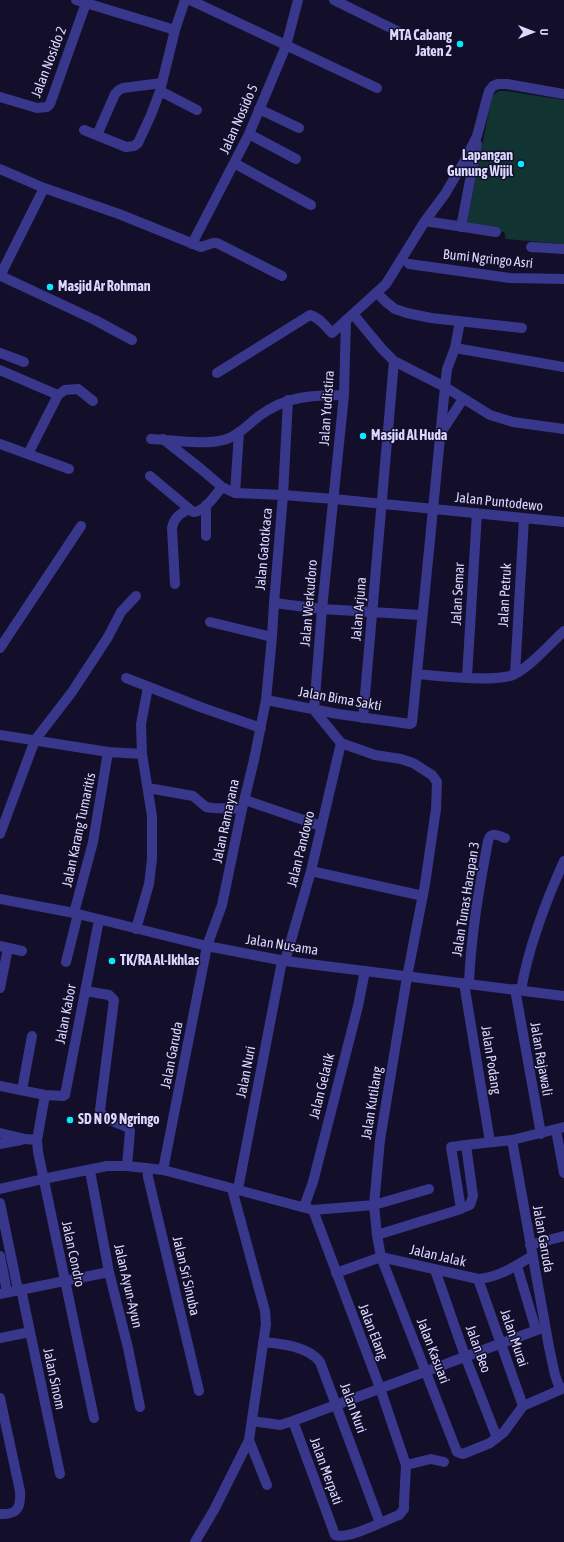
<!DOCTYPE html>
<style>
body{margin:0}
#map{position:relative;width:564px;height:1542px;overflow:hidden;background:#130f2a;font-family:"Asap Condensed",sans-serif}
canvas{display:block}
.north{position:absolute;left:512px;top:12px;width:40px;height:40px;-webkit-text-stroke:3px #130f2a;paint-order:stroke;rotate:90deg;font-size:11px;font-weight:700;line-height:16px;text-align:center;color:#dbd7ff}
.north::after{content:'';display:block;margin:auto;width:14px;height:18px;background:#dbd7ff;clip-path:polygon(50% 0,100% 100%,50% 72%,0 100%)}
</style>
<div id="map">
<canvas width="564" height="1542"></canvas>
<div class="north">U</div>
</div>
<script>
const context = document.querySelector('canvas').getContext('2d');
context.lineJoin = 'round';
function fill(path, color) { context.fillStyle = color; context.fill(path, 'evenodd'); }
function strokePath(path, color, width, dash) { context.strokeStyle = color; context.lineWidth = width; context.lineCap = dash ? 'butt' : 'round'; context.setLineDash(dash || []); context.stroke(path); }
function drawText(font, color, halo, rows, align = 'center') {
  context.font = font + ' "Asap Condensed",sans-serif'; context.lineWidth = 3; context.setLineDash([]); context.textBaseline = 'middle'; context.strokeStyle = halo; context.fillStyle = color; for (const [text, x, y, turn = 0] of rows) {
    context.save(); context.translate(x, y); context.rotate((+turn || 0) * Math.PI / 180); context.textAlign = isNaN(turn) ? turn : align; if (halo) context.strokeText(text, 0, 0); context.fillText(text, 0, 0); context.restore();
  }
}
fill(new Path2D(`
 M 499,91 L 506,91 L 564,100 L 564,244 L 506,239 L 504,232 L 466,227 L 491,101 L 493,95 Z`), '#113432');
strokePath(new Path2D(`
 M 76,0 L 175,30
 M 190,0 L 377,88
 M 334,0 L 405,35
 M 160,91 L 197,110
 M 0,97 L 37,108 L 47,107 L 50,104 L 86,3
 M 259,109 L 299,128
 M 84,130 L 126,147 L 134,146 L 138,143 L 151,115 L 160,91 L 175,30 L 185,0
 M 249,134 L 296,159
 M 97,135 L 115,94 L 119,90 L 123,88 L 162,83
 M 234,163 L 311,205
 M 0,169 L 44,188 L 119,214 L 201,247 L 213,243 L 217,243 L 282,276
 M 425,221 L 496,232
 M 461,227 L 477,144
 M 192,244 L 249,134 L 286,46 L 298,0
 M 531,247 L 564,249
 M 409,264 L 510,278 L 564,279
 M 0,276 L 44,188
 M 1,276 L 95,320 L 132,340
 M 377,293 L 386,302 L 395,309 L 407,313 L 431,318 L 522,328
 M 353,314 L 382,349 L 394,361 L 445,387 L 490,415 L 513,422 L 564,429
 M 455,348 L 460,321
 M 0,353 L 24,362
 M 0,370 L 58,395
 M 217,373 L 310,315 C 319,317 325,326 332,333 L 386,284 L 425,221 L 445,194 L 464,162 L 477,136 L 487,98 L 489,91 L 493,86 L 498,84 L 507,84 L 564,94
 M 442,431 L 463,399
 M 151,439 C 172,440 207,446 227,439 C 239,435 249,424 259,416 C 286,396 312,395 344,395
 M 163,439 L 201,469 L 222,487 L 235,493 L 283,495 L 334,499 L 564,522
 M 0,444 L 69,469
 M 28,454 L 58,395 L 65,390 L 78,389 L 93,401
 M 150,476 L 193,512 C 205,512 215,495 222,487
 M 235,493 L 239,432
 M 206,505 L 206,536
 M 175,584 L 172,528 C 174,517 180,514 189,509
 M 274,603 L 322,609 L 421,615
 M 210,622 L 272,637
 M 0,648 L 81,526
 M 417,674 C 438,676 498,683 515,674 C 530,667 551,643 564,631
 M 515,674 L 524,518
 M 467,677 L 477,513
 M 126,678 L 203,708 L 261,728
 M 266,700 L 338,714 L 410,724 L 412,723 L 445,387 L 447,369 L 455,348 L 564,367
 M 314,710 L 341,743 L 375,755 L 401,759 L 413,763 L 432,775 L 437,782 L 436,809 L 425,884 L 407,977 L 380,1140 L 374,1205 L 377,1235 L 381,1257 L 457,1452 L 463,1454 L 490,1443 L 504,1432 L 523,1406 L 564,1388
 M 314,710 L 322,609 L 344,395 L 346,320
 M 363,718 L 394,361
 M 0,735 L 108,752 L 142,754
 M 148,788 L 193,796 L 206,807 L 213,808 L 242,809
 M 245,800 L 321,826
 M 0,834 L 35,740 L 72,692 L 108,637 L 121,612 L 136,596
 M 311,871 L 423,896
 M 74,913 L 93,842 L 108,752
 M 136,929 L 149,884 L 152,859 L 152,816 L 142,754 L 141,724 L 148,687
 M 0,946 L 22,951
 M 285,961 L 311,871 L 341,743
 M 66,962 L 78,914
 M 464,983 L 490,1142
 M 469,983 C 471,935 479,889 488,841 C 491,831 497,835 505,838
 M 0,988 L 8,948
 M 515,989 L 541,1134
 M 521,990 C 529,945 545,903 564,861
 M 85,991 L 109,995 L 114,1000 L 100,1110 C 102,1119 121,1124 129,1128 L 130,1131 L 127,1166
 M 0,1086 L 45,1095 L 63,1096 L 65,1095 L 99,920
 M 22,1090 L 32,1036
 M 45,1095 L 37,1140 L 38,1152 L 94,1418
 M 556,1130 L 564,1173
 M 0,1133 L 25,1139 L 37,1140
 M 512,1140 L 549,1347 L 555,1375 L 560,1389
 M 0,1144 L 21,1140
 M 147,1168 L 148,1177 L 199,1391
 M 163,1170 L 207,946 L 222,905 L 242,809 L 254,760 L 266,700 L 272,637 L 274,603 L 283,495 L 288,400
 M 90,1171 L 109,1272 L 128,1348 L 140,1407
 M 0,1189 L 43,1179 L 107,1166 L 127,1166 L 163,1170 L 186,1176 L 313,1210 L 374,1205 L 429,1189
 M 238,1189 L 282,961
 M 0,1203 L 18,1290
 M 304,1207 L 313,1182 L 358,1006 L 365,971
 M 461,1209 L 451,1147 L 466,1145
 M 377,1235 L 458,1210 L 470,1205 L 473,1196 L 466,1145 L 512,1140 L 564,1127
 M 530,1245 L 564,1236
 M 0,1256 L 7,1292
 M 517,1266 L 536,1330
 M 435,1270 L 465,1356 L 497,1438
 M 336,1273 L 381,1257 L 478,1279 C 499,1277 514,1267 532,1256
 M 478,1279 L 523,1406
 M 21,1289 L 60,1474
 M 0,1294 L 109,1272
 M 0,1338 L 30,1332
 M 263,1342 C 282,1344 308,1346 320,1362 L 380,1523
 M 0,1398 L 20,1491 C 21,1507 18,1515 0,1514
 M 252,1421 L 280,1425 L 293,1421 L 545,1327
 M 293,1421 L 335,1535 C 349,1540 385,1520 399,1515 L 404,1509 L 404,1503 L 406,1465 L 380,1388 L 313,1210
 M 249,1440 L 267,1485
 M 406,1465 L 431,1459 L 444,1462
 M 195,1542 L 214,1510 L 249,1440 L 266,1324 L 265,1311 L 232,1189`), '#38378b', 10);
strokePath(new Path2D(`
 M 0,899 L 74,913 L 207,946 L 285,961 L 564,996`), '#38378b', 10);
for (const [x, y, r, color] of [
 [460,44,4,"#03edff"],
 [521,164,4,"#03edff"],
 [50,287,4,"#03edff"],
 [363,436,4,"#03edff"],
 [112,961,4,"#03edff"],
 [70,1120,4,"#03edff"]
]) { const dot = new Path2D(); dot.arc(x, y, r, 0, 2 * Math.PI); context.fillStyle = color; context.fill(dot); strokePath(dot, '#130f2a', 1.5); }
drawText('bold 14px', '#dbd7ff', '#130f2a', [
 ["MTA Cabang",452,36,"right"],
 ["Jaten 2",452,52,"right"],
 ["Lapangan",513,156,"right"],
 ["Gunung Wijil",513,172,"right"],
 ["Masjid Ar Rohman",58,287],
 ["Masjid Al Huda",371,436],
 ["TK/RA Al-Ikhlas",120,961],
 ["SD N 09 Ngringo",78,1120]
], 'left');
drawText('14px', '#dbd7ff', '#130f2a', [
 ["Jalan Nosido 2",49,62,-69],
 ["Jalan Nosido 5",239,119,-66],
 ["Bumi Ngringo Asri",488,259,6],
 ["Jalan Yudistira",327,408,-86],
 ["Jalan Puntodewo",499,502,6],
 ["Jalan Gatotkaca",264,549,-85],
 ["Jalan Semar",458,594,-87],
 ["Jalan Petruk",505,595,-87],
 ["Jalan Werkudoro",309,603,-85],
 ["Jalan Arjuna",359,609,-85],
 ["Jalan Bima Sakti",340,699,10],
 ["Jalan Ramayana",226,821,-78],
 ["Jalan Karang Tumaritis",79,830,-78],
 ["Jalan Pandowo",301,849,-76],
 ["Jalan Tunas Harapan 3",466,899,-81],
 ["Jalan Nusama",282,945,9],
 ["Jalan Kabor",66,1014,-79],
 ["Jalan Garuda",172,1055,-79],
 ["Jalan Rajawali",541,1059,80],
 ["Jalan Podang",491,1060,81],
 ["Jalan Nuri",246,1072,-79],
 ["Jalan Gelatik",322,1086,-76],
 ["Jalan Kutilang",372,1103,-81],
 ["Jalan Garuda",543,1239,80],
 ["Jalan Condro",73,1254,78],
 ["Jalan Jalak",438,1256,13],
 ["Jalan Sri Sinuba",186,1276,77],
 ["Jalan Ayun-Ayun",128,1286,77],
 ["Jalan Elang",373,1332,69],
 ["Jalan Murai",514,1338,71],
 ["Jalan Beo",478,1349,70],
 ["Jalan Kasuari",433,1351,69],
 ["Jalan Sinom",54,1379,78],
 ["Jalan Nuri",353,1408,70],
 ["Jalan Merpati",326,1471,70]
]);
</script>
